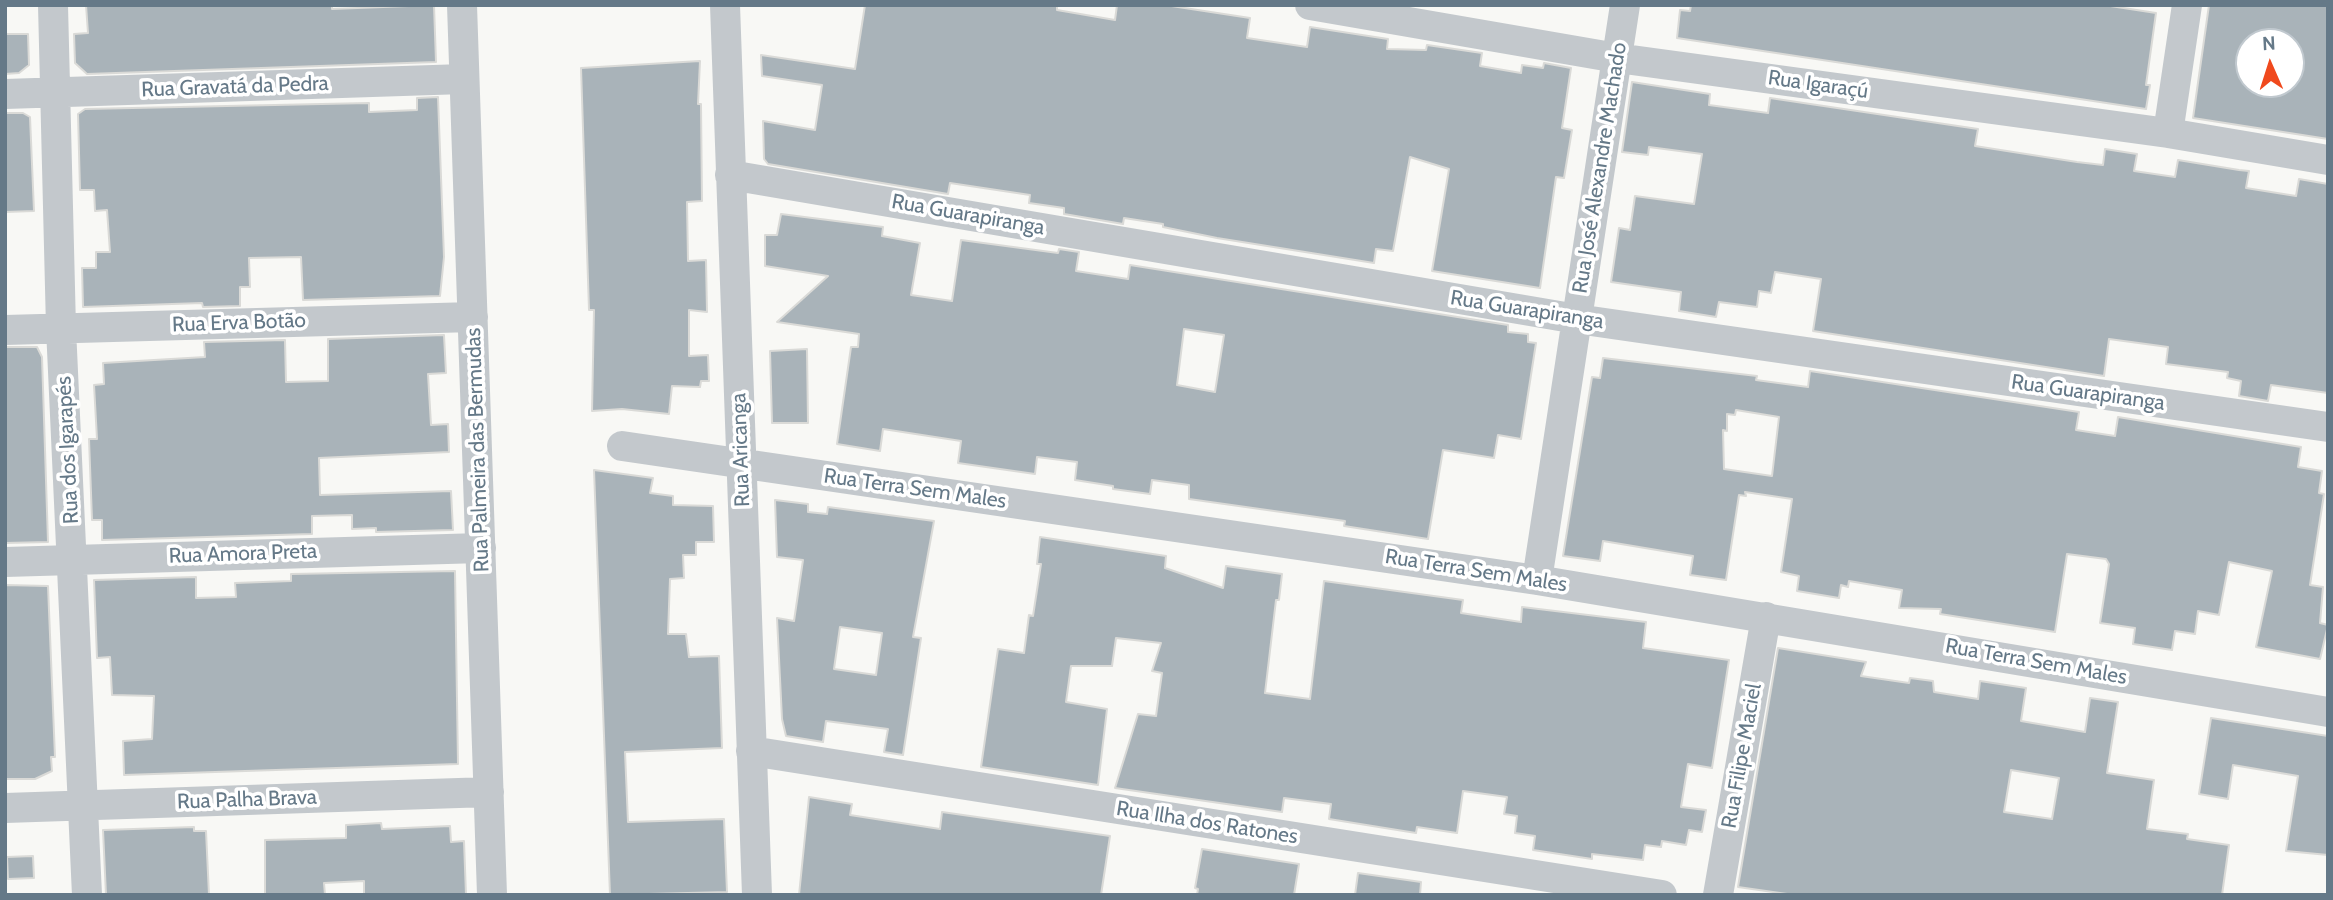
<!DOCTYPE html>
<meta charset="utf-8">
<style>
body{margin:0}
#map{position:relative;width:2333px;height:900px;overflow:hidden;background:#f8f8f5;font-family:Cabin,sans-serif}
canvas{display:block}
.frame{position:absolute;inset:0;border:7px solid #657988;pointer-events:none}
.north{position:absolute;left:2235px;top:28px;width:70px;height:70px;box-sizing:border-box;background:#fff;border:2px solid #c1c9cf;border-radius:50%;rotate:357deg;font-size:19px;font-weight:700;line-height:28px;text-align:center;color:#657988}
.north::after{content:'';display:block;margin:auto;width:24px;height:32px;background:#f0491d;clip-path:polygon(50% 0,100% 100%,50% 72%,0 100%)}
</style>
<div id="map">
<canvas width="2333" height="900"></canvas>
<div class="frame"></div>
<div class="north">N</div>
</div>
<script>
const context = document.querySelector('canvas').getContext('2d');
context.lineJoin = 'round';
function fill(path, color) { context.fillStyle = color; context.fill(path, 'evenodd'); }
function strokePath(path, color, width, dash) { context.strokeStyle = color; context.lineWidth = width; context.lineCap = dash ? 'butt' : 'round'; context.setLineDash(dash || []); context.stroke(path); }
function drawText(font, color, halo, rows, align = 'center') {
  context.font = font + ' Cabin,sans-serif'; context.lineWidth = 7; context.setLineDash([]); context.textBaseline = 'middle'; context.strokeStyle = halo; context.fillStyle = color; for (const [text, x, y, turn = 0] of rows) {
    context.save(); context.translate(x, y); context.rotate((+turn || 0) * Math.PI / 180); context.textAlign = isNaN(turn) ? turn : align; if (halo) context.strokeText(text, 0, 0); context.fillText(text, 0, 0); context.restore();
  }
}
const building = new Path2D(`
 M 86,5 L 332,5 L 332,9 L 434,5 L 436,62 L 87,74 L 75,63 L 74,34 L 88,33 Z
 M 865,5 L 1057,5 L 1057,10 L 1115,20 L 1117,5 L 1165,5 L 1250,18 L 1247,38 L 1307,47 L 1310,27 L 1388,39 L 1387,49 L 1426,50 L 1427,45 L 1482,53 L 1480,66 L 1521,73 L 1522,65 L 1543,68 L 1544,63 L 1571,68 L 1562,128 L 1572,130 L 1564,178 L 1556,177 L 1540,288 L 1432,271 L 1449,169 L 1410,157 L 1393,251 L 1376,249 L 1374,263 L 1217,238 L 1163,227 L 1163,224 L 1124,218 L 1123,224 L 1064,214 L 1064,208 L 1029,203 L 1030,195 L 950,183 L 948,194 L 768,164 L 764,159 L 763,121 L 815,130 L 822,85 L 762,76 L 761,55 L 855,69 Z
 M 1691,5 L 2104,5 L 2156,13 L 2146,85 L 2150,85 L 2146,109 L 1677,38 L 1680,10 L 1690,11 Z
 M 2209,5 L 2328,5 L 2328,139 L 2193,118 ZM 2249,42 L 2291,42 L 2291,84 L 2249,84 Z
 M 5,34 L 28,34 L 29,65 L 19,73 L 5,74 Z
 M 700,61 L 698,104 L 701,104 L 702,201 L 687,202 L 688,261 L 706,260 L 707,312 L 689,310 L 689,356 L 708,355 L 709,381 L 701,381 L 700,387 L 672,386 L 669,414 L 622,409 L 592,411 L 594,310 L 589,310 L 581,68 Z
 M 1632,82 L 1710,94 L 1709,105 L 1768,113 L 1770,98 L 1978,129 L 1975,146 L 2077,162 L 2103,165 L 2105,149 L 2137,154 L 2134,171 L 2175,177 L 2178,160 L 2239,170 L 2249,171 L 2246,188 L 2296,196 L 2299,179 L 2328,184 L 2328,393 L 2271,385 L 2268,401 L 2239,396 L 2241,381 L 2227,378 L 2228,372 L 2166,364 L 2168,347 L 2109,339 L 2104,376 L 1813,331 L 1821,279 L 1775,272 L 1771,293 L 1759,291 L 1757,307 L 1719,302 L 1716,317 L 1679,311 L 1681,292 L 1611,282 L 1619,228 L 1630,230 L 1635,196 L 1694,204 L 1702,154 L 1649,147 L 1648,155 L 1622,152 Z
 M 438,97 L 444,257 L 440,296 L 303,300 L 301,257 L 249,258 L 250,287 L 240,287 L 240,306 L 203,307 L 202,303 L 83,307 L 82,268 L 96,268 L 96,252 L 110,252 L 107,210 L 95,211 L 94,190 L 80,190 L 78,114 L 85,109 L 369,103 L 369,112 L 417,110 L 417,98 Z
 M 5,113 L 23,113 L 30,117 L 34,211 L 5,212 Z
 M 781,214 L 883,227 L 882,236 L 920,243 L 911,295 L 952,301 L 961,240 L 1058,253 L 1059,249 L 1079,252 L 1076,271 L 1128,279 L 1130,265 L 1508,325 L 1508,332 L 1528,334 L 1528,342 L 1536,343 L 1521,439 L 1498,435 L 1494,458 L 1443,450 L 1428,539 L 1344,526 L 1345,521 L 1189,499 L 1189,485 L 1152,480 L 1150,494 L 1113,489 L 1113,486 L 1075,480 L 1077,462 L 1037,457 L 1035,474 L 958,463 L 961,441 L 883,429 L 880,451 L 837,444 L 851,347 L 858,347 L 859,334 L 777,322 L 828,276 L 765,266 L 765,235 L 777,235 ZM 1184,329 L 1224,335 L 1215,392 L 1177,385 Z
 M 444,335 L 446,373 L 428,374 L 431,425 L 448,424 L 449,452 L 319,458 L 320,495 L 451,491 L 453,530 L 376,532 L 376,528 L 352,529 L 352,515 L 312,516 L 312,534 L 102,540 L 102,520 L 92,520 L 89,439 L 97,439 L 94,385 L 104,384 L 103,363 L 205,357 L 204,342 L 285,340 L 286,382 L 328,381 L 328,339 Z
 M 5,347 L 37,347 L 42,357 L 48,542 L 5,543 Z
 M 807,349 L 808,423 L 772,423 L 770,351 Z
 M 1603,358 L 1757,376 L 1756,380 L 1808,387 L 1810,371 L 2079,412 L 2076,430 L 2115,436 L 2118,417 L 2301,447 L 2298,467 L 2322,471 L 2319,493 L 2324,494 L 2310,585 L 2323,587 L 2320,623 L 2328,625 L 2320,659 L 2256,647 L 2272,571 L 2229,562 L 2219,615 L 2198,611 L 2195,634 L 2175,631 L 2172,650 L 2133,644 L 2135,628 L 2100,623 L 2109,564 L 2106,559 L 2067,554 L 2055,632 L 1940,614 L 1941,609 L 1899,608 L 1902,590 L 1849,581 L 1848,587 L 1841,585 L 1839,598 L 1797,591 L 1799,576 L 1781,572 L 1792,499 L 1745,492 L 1746,496 L 1739,495 L 1726,580 L 1690,575 L 1693,556 L 1603,541 L 1600,561 L 1563,556 L 1592,377 L 1600,378 ZM 1736,410 L 1779,417 L 1772,476 L 1724,469 L 1723,430 L 1727,431 L 1727,414 L 1735,415 Z
 M 594,470 L 653,478 L 650,493 L 673,496 L 673,505 L 713,506 L 714,542 L 696,542 L 696,555 L 683,555 L 684,578 L 670,579 L 668,634 L 686,634 L 689,657 L 719,656 L 722,748 L 625,752 L 628,822 L 724,819 L 727,892 L 610,895 Z
 M 775,500 L 808,504 L 808,512 L 827,514 L 828,507 L 934,521 L 913,637 L 921,638 L 903,755 L 884,752 L 888,729 L 826,721 L 823,742 L 786,736 L 782,719 L 777,618 L 794,621 L 803,560 L 777,557 ZM 840,627 L 882,633 L 876,675 L 834,669 Z
 M 1040,537 L 1166,556 L 1165,568 L 1223,588 L 1226,566 L 1282,574 L 1279,600 L 1276,600 L 1265,693 L 1310,699 L 1324,581 L 1463,600 L 1461,613 L 1521,622 L 1522,607 L 1646,622 L 1643,648 L 1729,660 L 1712,768 L 1688,764 L 1681,807 L 1706,810 L 1702,832 L 1689,830 L 1686,845 L 1662,841 L 1661,847 L 1645,845 L 1643,860 L 1592,854 L 1592,859 L 1533,850 L 1535,836 L 1515,833 L 1517,816 L 1504,814 L 1507,797 L 1463,791 L 1457,833 L 1417,827 L 1416,833 L 1329,819 L 1331,804 L 1284,798 L 1282,812 L 1115,788 L 1138,714 L 1156,716 L 1162,673 L 1152,671 L 1161,643 L 1116,638 L 1112,666 L 1071,666 L 1066,702 L 1107,709 L 1098,785 L 981,767 L 998,649 L 1024,653 L 1029,615 L 1033,616 L 1041,564 L 1037,564 Z
 M 455,571 L 458,764 L 124,775 L 123,741 L 152,739 L 154,696 L 112,695 L 110,657 L 97,658 L 94,580 L 196,577 L 196,598 L 236,597 L 235,583 L 291,581 L 291,574 Z
 M 5,585 L 48,586 L 55,757 L 51,757 L 52,771 L 35,779 L 5,779 Z
 M 1778,648 L 1866,662 L 1861,676 L 1909,683 L 1910,678 L 1933,681 L 1934,692 L 1978,699 L 1980,681 L 2026,688 L 2021,721 L 2085,732 L 2090,698 L 2118,702 L 2107,773 L 2154,780 L 2147,829 L 2188,834 L 2187,839 L 2229,845 L 2222,895 L 1794,895 L 1738,887 ZM 2011,770 L 2059,778 L 2052,819 L 2004,812 Z
 M 2211,718 L 2328,736 L 2328,855 L 2286,851 L 2298,776 L 2233,765 L 2228,799 L 2199,794 Z
 M 809,797 L 852,804 L 850,815 L 940,829 L 942,812 L 1110,836 L 1101,895 L 799,895 Z
 M 381,823 L 382,829 L 450,826 L 451,842 L 464,841 L 466,895 L 364,895 L 364,881 L 324,883 L 325,895 L 265,895 L 265,840 L 346,838 L 346,825 Z
 M 194,827 L 194,831 L 206,831 L 209,895 L 106,895 L 103,830 Z
 M 1202,849 L 1299,864 L 1294,895 L 1197,895 L 1198,889 L 1195,888 Z
 M 33,856 L 34,878 L 8,879 L 7,857 Z
 M 1358,873 L 1421,882 L 1420,895 L 1355,895 Z`);
fill(building, '#a9b3b9');
strokePath(building, '#dadad7', 2);
strokePath(new Path2D(`
 M 53,5 L 61,328 L 87,895
 M 462,5 L 492,895
 M 725,5 L 757,895
 M 1310,5 L 1617,58 L 2168,133 L 2328,160
 M 5,94 L 464,79
 M 2168,133 L 2187,5
 M 730,175 L 1577,319 L 2328,427
 M 5,330 L 473,317
 M 622,446 L 1537,580 L 2328,712
 M 5,562 L 481,548
 M 1537,580 L 1625,5
 M 751,751 L 1662,895
 M 5,808 L 489,792
 M 1718,895 L 1766,617`), '#c3c8cc', 30);
drawText('21px', '#657988', '#fff', [
 ["Rua Igaraçú",1818,85,8],
 ["Rua Gravatá da Pedra",235,87,-2],
 ["Rua José Alexandre Machado",1600,168,-81],
 ["Rua Guarapiranga",968,215,10],
 ["Rua Guarapiranga",1527,310,9],
 ["Rua Erva Botão",239,323,-2],
 ["Rua Guarapiranga",2088,393,8],
 ["Rua dos Igarapés",68,450,-93],
 ["Rua Palmeira das Bermudas",478,450,-92],
 ["Rua Aricanga",741,450,-92],
 ["Rua Terra Sem Males",915,489,8],
 ["Rua Amora Preta",243,554,-2],
 ["Rua Terra Sem Males",1476,571,9],
 ["Rua Terra Sem Males",2036,662,10],
 ["Rua Filipe Maciel",1742,756,-80],
 ["Rua Palha Brava",247,800,-2],
 ["Rua Ilha dos Ratones",1207,823,9]
]);
</script>
